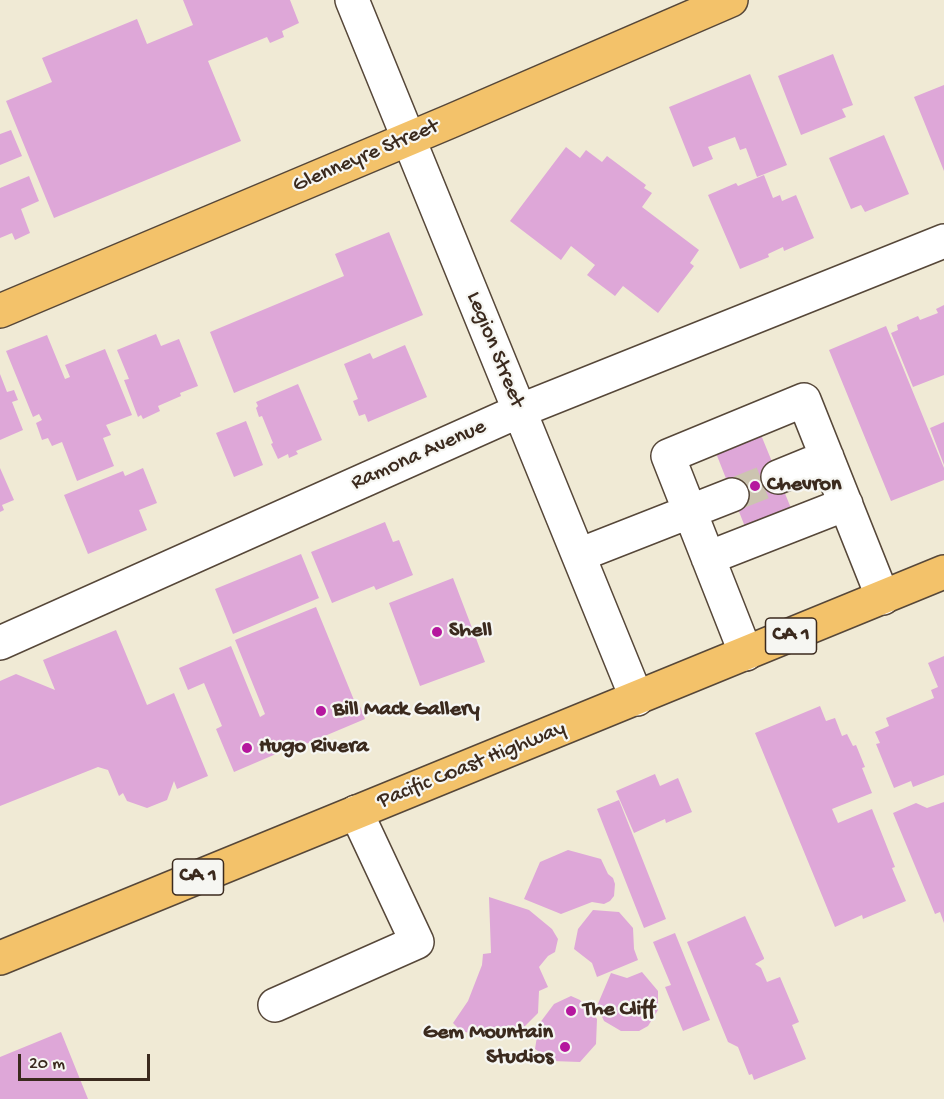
<!DOCTYPE html>
<style>
body{margin:0}
#map{position:relative;width:944px;height:1099px;overflow:hidden;background:#f0ead5;font-family:"Gochi Hand",sans-serif}
canvas{display:block}
.scale{position:absolute;left:18px;top:1054px;width:132px;height:27px;box-sizing:border-box;border:3px solid #3b2a1e;border-top:0;padding-left:8px;font-size:18px;line-height:21px;white-space:nowrap;color:#3b2a1e;-webkit-text-stroke:4px #f6f6f2;paint-order:stroke}
</style>
<div id="map">
<canvas width="944" height="1099"></canvas>
<div class="scale">20 m</div>
</div>
<script>
const context = document.querySelector('canvas').getContext('2d');
context.lineJoin = 'round';
function fill(path, color) { context.fillStyle = color; context.fill(path, 'evenodd'); }
function strokePath(path, color, width, dash) { context.strokeStyle = color; context.lineWidth = width; context.lineCap = dash ? 'butt' : 'round'; context.setLineDash(dash || []); context.stroke(path); }
function drawText(font, color, halo, rows, align = 'center') {
  context.font = font + ' "Gochi Hand",sans-serif'; context.lineWidth = 4.5; context.setLineDash([]); context.textBaseline = 'middle'; context.strokeStyle = halo; context.fillStyle = color; for (const [text, x, y, turn = 0] of rows) {
    context.save(); context.translate(x, y); context.rotate((+turn || 0) * Math.PI / 180); context.textAlign = isNaN(turn) ? turn : align; if (halo) context.strokeText(text, 0, 0); context.fillText(text, 0, 0); context.restore();
  }
}
fill(new Path2D(`
 M 183,0 L 290,0 L 299,23 L 282,31 L 284,37 L 270,43 L 267,37 L 208,61 L 241,141 L 54,218 L 6,101 L 52,82 L 42,58 L 137,19 L 147,44 L 193,25 Z
 M 833,54 L 853,105 L 842,109 L 846,117 L 801,135 L 778,76 Z
 M 750,74 L 787,165 L 757,177 L 746,148 L 740,150 L 735,137 L 708,147 L 713,159 L 693,167 L 669,107 Z
 M 944,85 L 944,171 L 914,97 Z
 M 11,130 L 22,156 L 0,165 L 0,134 Z
 M 884,135 L 909,194 L 865,212 L 861,205 L 851,209 L 829,158 Z
 M 566,147 L 580,158 L 586,150 L 602,162 L 607,156 L 646,185 L 644,188 L 652,193 L 642,207 L 699,250 L 690,263 L 694,266 L 658,313 L 623,286 L 615,296 L 587,275 L 595,265 L 571,246 L 561,260 L 510,221 Z
 M 764,175 L 773,198 L 780,195 L 782,201 L 796,195 L 814,238 L 784,251 L 783,247 L 768,254 L 769,257 L 740,269 L 708,195 L 736,183 L 738,186 Z
 M 29,176 L 39,201 L 21,209 L 30,233 L 15,240 L 12,233 L 0,238 L 0,188 Z
 M 389,232 L 423,315 L 234,393 L 210,332 L 344,276 L 335,254 Z
 M 944,305 L 944,375 L 913,387 L 891,333 L 898,330 L 897,325 L 918,316 L 920,320 L 938,313 L 936,309 Z
 M 886,326 L 944,468 L 944,480 L 891,501 L 829,350 Z
 M 156,334 L 161,346 L 179,339 L 198,386 L 180,393 L 181,396 L 158,406 L 160,411 L 143,419 L 141,415 L 138,417 L 124,380 L 129,379 L 117,350 Z
 M 47,335 L 65,379 L 70,377 L 65,365 L 105,349 L 132,415 L 106,425 L 111,435 L 103,438 L 114,466 L 77,481 L 62,442 L 52,446 L 48,438 L 42,440 L 36,423 L 42,420 L 39,414 L 33,417 L 6,351 Z
 M 405,345 L 427,397 L 368,422 L 365,414 L 359,416 L 353,401 L 358,399 L 344,364 L 370,353 L 373,359 Z
 M 0,374 L 7,392 L 14,390 L 18,400 L 12,402 L 23,430 L 0,440 Z
 M 298,384 L 322,440 L 296,451 L 298,454 L 289,458 L 288,454 L 278,459 L 271,444 L 273,443 L 262,416 L 259,417 L 256,408 L 258,406 L 256,402 Z
 M 246,421 L 263,465 L 234,477 L 216,433 Z
 M 944,422 L 944,465 L 930,428 Z
 M 759,430 L 795,518 L 749,537 L 714,448 Z
 M 0,468 L 14,500 L 2,505 L 4,510 L 0,512 Z
 M 143,468 L 157,503 L 139,510 L 147,530 L 88,554 L 64,495 L 123,471 L 125,476 Z
 M 385,522 L 393,542 L 399,540 L 413,575 L 376,590 L 374,586 L 332,603 L 311,552 Z
 M 301,554 L 319,598 L 233,634 L 215,589 Z
 M 453,578 L 485,662 L 420,686 L 389,603 Z
 M 316,607 L 356,705 L 359,704 L 365,719 L 301,746 L 299,741 L 275,752 L 276,754 L 234,772 L 216,729 L 222,726 L 204,683 L 188,690 L 179,668 L 231,646 L 260,717 L 265,714 L 235,640 Z
 M 116,630 L 147,705 L 174,693 L 208,776 L 177,789 L 174,781 L 167,800 L 147,808 L 127,801 L 123,793 L 119,796 L 108,770 L 98,767 L 0,806 L 0,681 L 16,674 L 55,690 L 43,660 Z
 M 944,656 L 944,775 L 913,787 L 911,781 L 894,788 L 876,744 L 880,743 L 875,732 L 889,726 L 886,718 L 934,698 L 931,690 L 938,687 L 928,663 Z
 M 820,706 L 826,721 L 835,718 L 842,736 L 847,734 L 853,746 L 856,745 L 865,767 L 862,768 L 872,793 L 832,809 L 838,823 L 872,809 L 895,867 L 892,868 L 906,901 L 863,919 L 862,915 L 835,927 L 755,733 Z
 M 655,774 L 660,786 L 678,778 L 692,812 L 666,823 L 665,819 L 634,833 L 616,791 Z
 M 619,800 L 666,919 L 644,928 L 597,809 Z
 M 944,802 L 944,923 L 940,912 L 935,914 L 893,813 L 916,803 L 927,808 Z
 M 568,850 L 601,859 L 608,874 L 613,878 L 615,884 L 614,896 L 610,901 L 604,904 L 592,902 L 561,914 L 524,899 L 540,862 Z
 M 489,897 L 529,910 L 552,929 L 558,939 L 555,952 L 548,956 L 539,967 L 548,987 L 539,991 L 538,1013 L 525,1026 L 515,1028 L 503,1026 L 489,1040 L 460,1030 L 453,1023 L 468,1001 L 482,965 L 483,954 L 491,953 Z
 M 593,910 L 619,912 L 633,928 L 634,949 L 638,960 L 597,977 L 592,963 L 574,949 L 578,929 Z
 M 745,916 L 764,958 L 764,959 L 755,964 L 761,968 L 767,982 L 780,977 L 799,1022 L 792,1025 L 806,1059 L 754,1080 L 752,1074 L 749,1075 L 738,1047 L 728,1042 L 687,942 Z
 M 675,933 L 710,1020 L 683,1031 L 665,987 L 671,985 L 653,942 Z
 M 642,972 L 658,991 L 658,1010 L 648,1026 L 639,1031 L 621,1031 L 604,1021 L 597,1006 L 611,973 L 627,978 Z
 M 571,996 L 580,1000 L 597,1019 L 596,1044 L 580,1062 L 552,1061 L 535,1049 L 539,1024 L 554,1004 Z
 M 61,1032 L 88,1099 L 0,1099 L 0,1057 Z`), '#dea7d8');
strokePath(new Path2D(`
 M 732,495 L 778,477`), '#ccc4b0', 33, [33, 16]);
const minor = new Path2D(`
 M 352,0 L 637,699
 M 778,477 L 827,457
 M 579,555 L 732,495
 M 708,558 L 846,504
 M 0,643 L 519,411 L 944,241
 M 746,654 L 668,456 L 804,400 L 883,598
 M 275,1005 L 417,942 L 356,812`);
const major = new Path2D(`
 M 0,311 L 451,121 L 731,0`);
const highway = new Path2D(`
 M 0,958 L 944,572`);
strokePath(minor, '#564739', 36);
strokePath(major, '#564739', 36);
strokePath(highway, '#564739', 36);
strokePath(minor, '#fff', 33);
strokePath(major, '#f3c26a', 33);
strokePath(highway, '#f3c26a', 33);
for (const [x, y, r, color] of [
 [755,486,6,"#b5179e"],
 [437,632,6,"#b5179e"],
 [321,711,6,"#b5179e"],
 [247,748,6,"#b5179e"],
 [571,1011,6,"#b5179e"],
 [565,1047,6,"#b5179e"]
]) { const dot = new Path2D(); dot.arc(x, y, r, 0, 2 * Math.PI); context.fillStyle = color; context.fill(dot); strokePath(dot, '#f6f6f2', 2); }
for (const [x, y, w] of [
 [791,636,51],
 [198,877,51]
]) { const box = new Path2D(); box.roundRect(x - w / 2, y - 18, w, 36, 4.5); context.fillStyle = '#f6f6f2'; context.fill(box); strokePath(box, '#3b2a1e', 1.5); }
drawText('bold 21px', '#3b2a1e', null, [
 ["CA 1",791,636],
 ["CA 1",198,877]
]);
drawText('22px', '#3b2a1e', '#f6f6f2', [
 ["Glenneyre Street",366,157,-23],
 ["Legion Street",494,350,68],
 ["Ramona Avenue",419,456,-24],
 ["Pacific Coast Highway",472,766,-22]
]);
drawText('bold 22px', '#3b2a1e', '#f6f6f2', [
 ["Chevron",767,486],
 ["Shell",449,632],
 ["Bill Mack Gallery",333,711],
 ["Hugo Rivera",259,748],
 ["The Cliff",583,1011],
 ["Gem Mountain",553,1034,"right"],
 ["Studios",553,1059,"right"]
], 'left');
</script>
